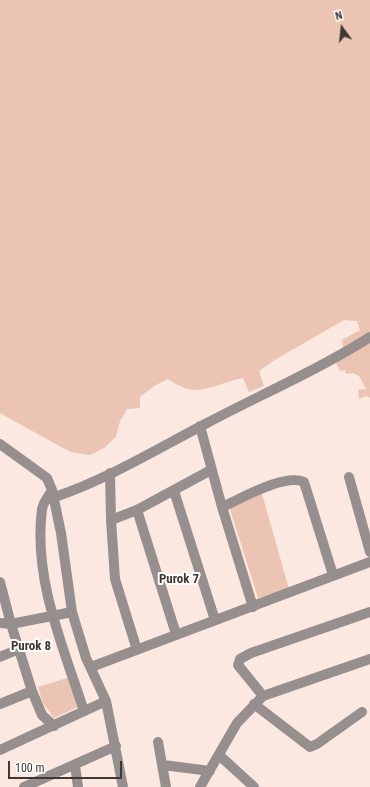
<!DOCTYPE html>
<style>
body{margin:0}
#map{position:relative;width:370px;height:787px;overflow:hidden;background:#fbe8e0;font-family:"Roboto Condensed",sans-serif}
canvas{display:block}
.north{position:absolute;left:322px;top:8px;width:40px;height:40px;-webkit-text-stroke:3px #fff;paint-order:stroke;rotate:345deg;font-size:11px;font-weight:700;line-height:16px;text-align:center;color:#3e3734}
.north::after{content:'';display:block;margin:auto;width:14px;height:18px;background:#3e3734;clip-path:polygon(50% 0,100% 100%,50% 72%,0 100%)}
.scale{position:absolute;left:8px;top:761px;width:114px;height:18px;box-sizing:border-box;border:2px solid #3e3734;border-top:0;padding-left:5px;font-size:12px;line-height:14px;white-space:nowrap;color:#3e3734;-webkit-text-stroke:3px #fff;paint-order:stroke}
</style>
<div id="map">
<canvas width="370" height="787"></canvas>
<div class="north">N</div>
<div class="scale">100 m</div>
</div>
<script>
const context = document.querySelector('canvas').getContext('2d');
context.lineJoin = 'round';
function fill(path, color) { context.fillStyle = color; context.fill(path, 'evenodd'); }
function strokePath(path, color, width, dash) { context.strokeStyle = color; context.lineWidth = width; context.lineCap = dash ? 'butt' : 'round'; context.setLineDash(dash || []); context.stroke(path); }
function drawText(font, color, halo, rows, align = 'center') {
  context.font = font + ' "Roboto Condensed",sans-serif'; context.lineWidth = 4; context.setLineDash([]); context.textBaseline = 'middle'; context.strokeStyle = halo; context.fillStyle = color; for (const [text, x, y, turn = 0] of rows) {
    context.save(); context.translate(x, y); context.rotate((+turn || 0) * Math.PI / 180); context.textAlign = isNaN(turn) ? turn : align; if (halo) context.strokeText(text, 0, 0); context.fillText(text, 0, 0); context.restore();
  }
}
fill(new Path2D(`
 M 0,0 L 370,0 L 370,332 L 343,348 L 342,340 L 360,330 L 357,321 L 344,320 L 273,361 L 259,371 L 264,386 L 249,392 L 243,378 C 211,384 199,401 168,379 L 154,386 L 140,397 L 140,408 L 127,409 L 120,421 L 116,437 L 104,448 L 90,455 L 71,452 L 61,447 L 0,413 Z
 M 370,342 L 370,398 L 366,396 L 359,399 L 358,390 L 366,389 L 359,376 L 353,373 L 346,374 L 345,370 L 340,371 L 336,363 Z
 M 262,494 L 289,589 L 258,598 L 229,506 Z
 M 70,677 L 80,706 L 54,718 L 43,703 L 38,687 Z`), '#ebc4b3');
strokePath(new Path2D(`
 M 200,426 L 222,507 L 253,607
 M 0,444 L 47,478 L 52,490 L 61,533 L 72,612 L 86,658 L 106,701 L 123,787
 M 110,473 L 111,520
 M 349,477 L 370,552
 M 52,490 L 44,503 L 42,509 C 33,579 63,646 84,711
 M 174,491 L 215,620
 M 55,497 C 108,479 157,449 207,423 C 262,394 318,370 370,337
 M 222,507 C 240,499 285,473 304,482 L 333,575
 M 137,510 L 176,634
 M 0,582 L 11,624 L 32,691 L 42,715 L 54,726
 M 0,623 L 11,624 L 72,612
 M 137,650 L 115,579 L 111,520 L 137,510 L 211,470
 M 0,657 L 19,649
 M 91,667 L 370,562
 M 263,696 L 238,665 L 240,659 L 251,653 L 370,612
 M 0,704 L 32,691
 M 254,704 L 310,747 L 317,744 L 362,712
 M 158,742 L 166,787
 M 0,750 L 106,701
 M 219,755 L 254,787
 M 75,765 L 78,787
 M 163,765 L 210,771
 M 24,787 L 116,746
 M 200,787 L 237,723 L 263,696 L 370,659`), '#978f8e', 10);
drawText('bold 13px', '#3e3734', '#fff', [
 ["Purok 7",179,580],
 ["Purok 8",31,647]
]);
</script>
